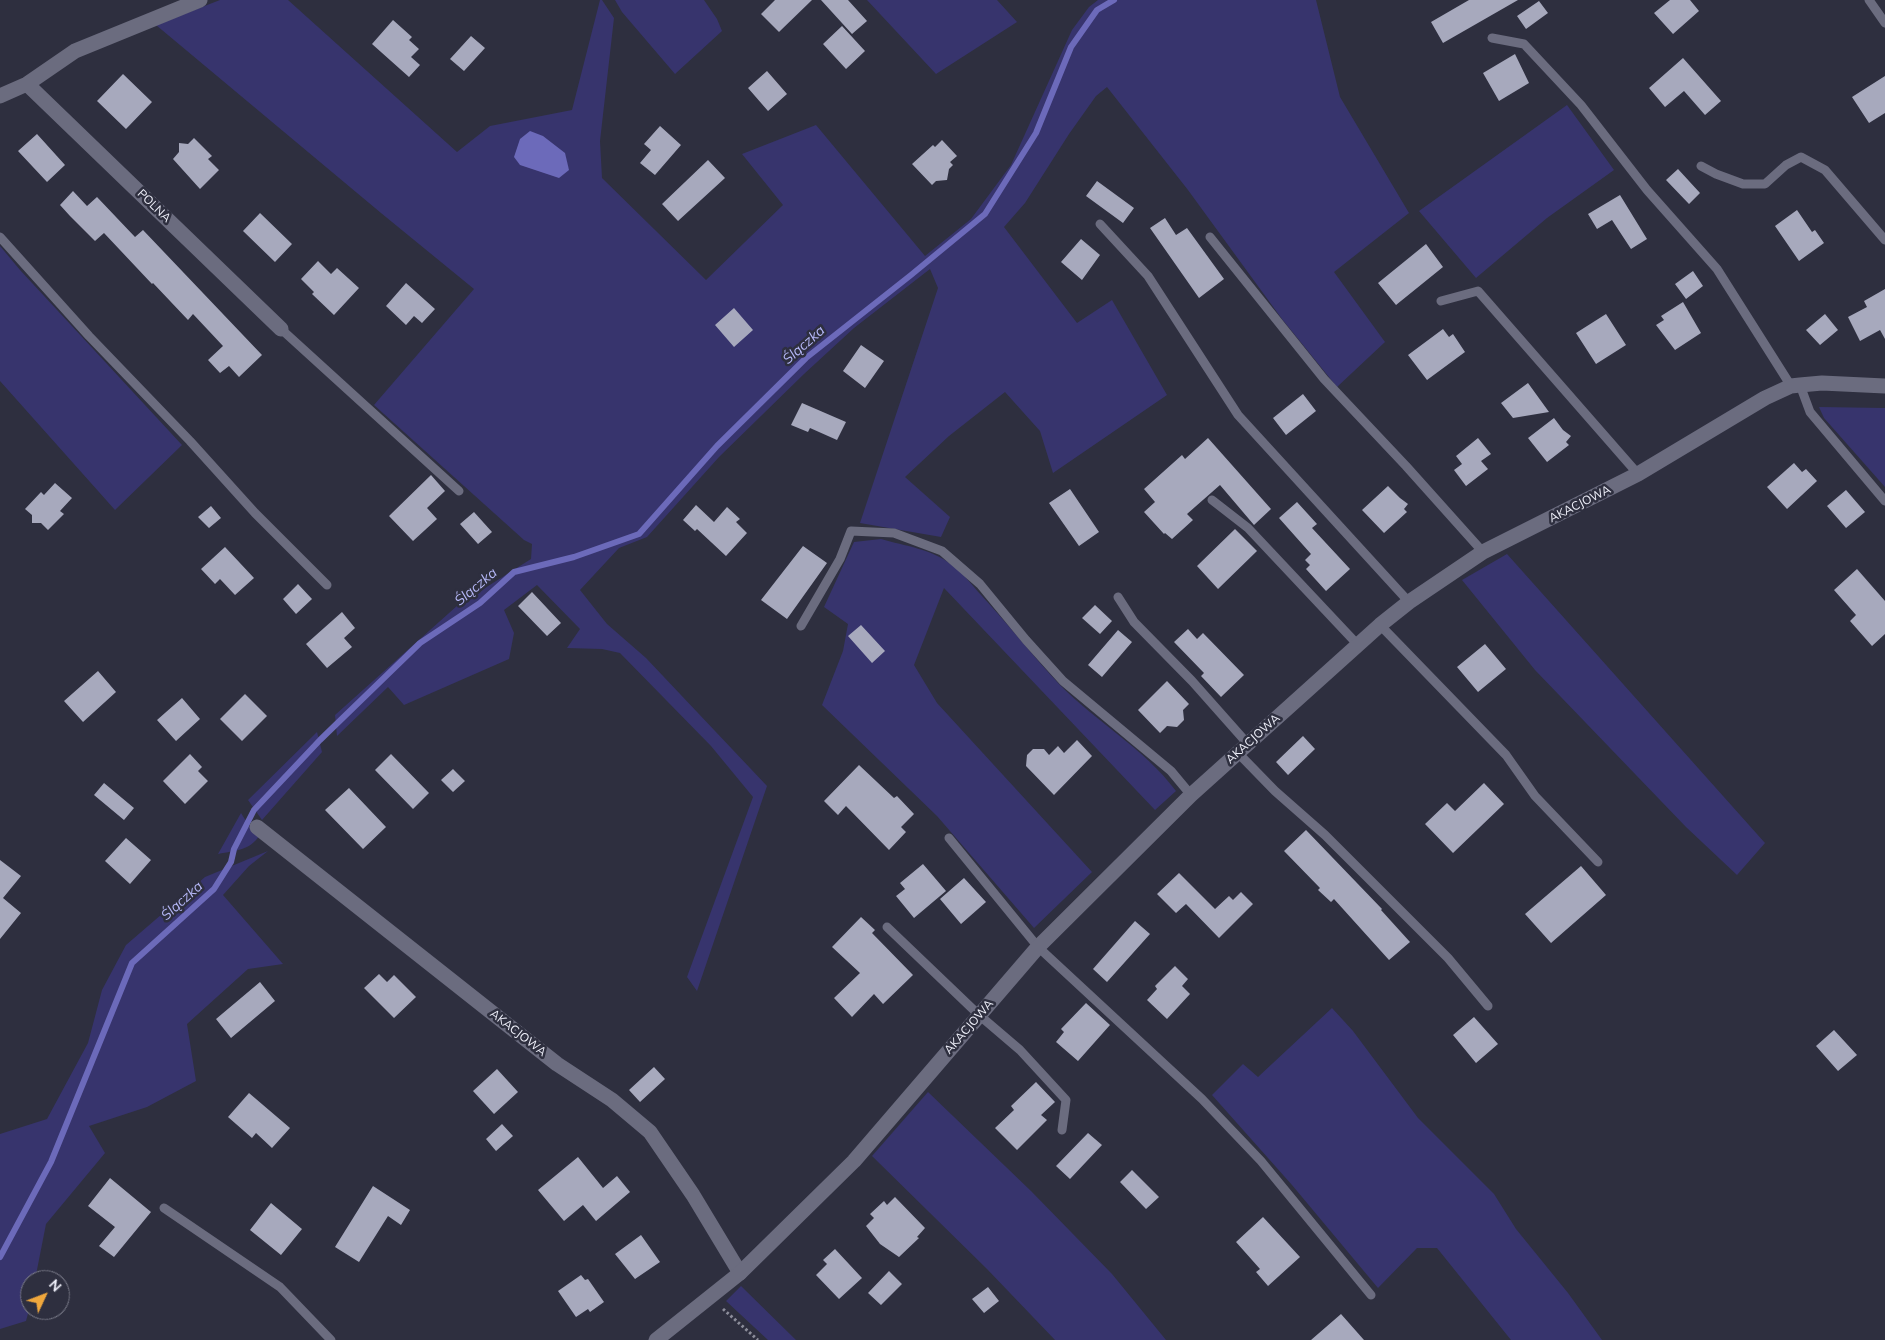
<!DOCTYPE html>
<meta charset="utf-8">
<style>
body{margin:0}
#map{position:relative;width:1885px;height:1340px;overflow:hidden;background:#2e2f3f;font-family:Mulish,sans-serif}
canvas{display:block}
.north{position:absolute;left:20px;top:1270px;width:50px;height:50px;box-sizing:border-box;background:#2e2f3f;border:1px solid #7b7c8a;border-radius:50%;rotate:47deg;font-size:14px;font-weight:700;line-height:20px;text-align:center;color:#eff0fa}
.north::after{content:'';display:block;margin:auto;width:18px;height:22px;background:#efa73d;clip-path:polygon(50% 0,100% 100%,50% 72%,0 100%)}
</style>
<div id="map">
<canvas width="1885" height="1340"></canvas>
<div class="north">N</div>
</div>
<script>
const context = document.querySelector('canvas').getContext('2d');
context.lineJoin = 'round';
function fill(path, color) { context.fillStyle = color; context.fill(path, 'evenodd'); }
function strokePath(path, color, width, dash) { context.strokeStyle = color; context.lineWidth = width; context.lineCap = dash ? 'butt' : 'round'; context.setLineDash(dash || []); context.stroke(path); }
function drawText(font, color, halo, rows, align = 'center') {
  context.font = font + ' Mulish,sans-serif'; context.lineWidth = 5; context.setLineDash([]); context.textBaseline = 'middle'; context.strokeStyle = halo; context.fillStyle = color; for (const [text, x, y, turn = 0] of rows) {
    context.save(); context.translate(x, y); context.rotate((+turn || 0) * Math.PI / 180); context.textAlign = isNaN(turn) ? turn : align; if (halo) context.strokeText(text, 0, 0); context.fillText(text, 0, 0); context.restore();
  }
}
fill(new Path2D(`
 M 220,0 L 288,0 L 457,152 L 490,126 L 572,110 L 600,0 L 602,0 L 614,18 L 600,141 L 602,178 L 706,280 L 783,205 L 742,154 L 816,125 L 925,256 L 971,219 L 1011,165 L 1072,30 L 1089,7 L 1098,0 L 1316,0 L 1340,97 L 1409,213 L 1334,272 L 1385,342 L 1337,387 L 1282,319 L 1188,190 L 1107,87 L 1096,96 L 1069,134 L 1025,203 L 1004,227 L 1077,323 L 1112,300 L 1167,395 L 1053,473 L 1040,431 L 1005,392 L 949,436 L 905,477 L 950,517 L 941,537 L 860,523 L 938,288 L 930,269 L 854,328 L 804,374 L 719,457 L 647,537 L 619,548 L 580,590 L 607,624 L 646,658 L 767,786 L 697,991 L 687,977 L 753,797 L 711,746 L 620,653 L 602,649 L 567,648 L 580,629 L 537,585 L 504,610 L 514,633 L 509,659 L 404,705 L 388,687 L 337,736 L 335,715 L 458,605 L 531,559 L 532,544 L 524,540 L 374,405 L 474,289 L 381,213 L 156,25 Z
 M 615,0 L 704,0 L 717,19 L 722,31 L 675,74 L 622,12 Z
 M 867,0 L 997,0 L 1017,22 L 936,74 Z
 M 1567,105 L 1614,170 L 1547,218 L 1476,278 L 1419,211 Z
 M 0,246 L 20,270 L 182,445 L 115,510 L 0,381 Z
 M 1819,407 L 1885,408 L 1885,487 L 1824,418 Z
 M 881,539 C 905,546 932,549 952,565 C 963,573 972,585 981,595 C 1008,624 1032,655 1059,684 C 1096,722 1144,748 1176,791 L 1155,810 L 944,588 L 914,665 L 937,703 L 1092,872 L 1034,928 L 937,816 L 822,705 L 843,651 L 848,624 L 824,607 L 854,542 Z
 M 1507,554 L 1765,843 L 1737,875 L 1686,827 L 1535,670 L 1462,580 Z
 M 317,732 L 322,752 L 262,820 L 248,800 Z
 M 241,813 L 251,829 L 260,835 C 249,851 237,850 218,854 Z
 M 268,851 L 249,866 L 223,895 L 283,964 L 248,969 L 187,1024 L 196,1081 L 147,1107 L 89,1126 L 105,1153 L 46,1224 L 35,1280 L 30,1280 L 30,1306 L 26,1321 L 0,1329 L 0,1134 L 47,1119 L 88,1043 L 102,990 L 126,945 L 205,877 Z
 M 1332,1008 L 1353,1031 L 1418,1118 L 1494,1194 L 1516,1229 L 1568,1293 L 1602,1340 L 1511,1340 L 1437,1248 L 1417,1248 L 1378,1288 L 1292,1185 L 1212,1095 L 1243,1064 L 1258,1077 Z
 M 928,1092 L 1031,1191 L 1112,1274 L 1166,1340 L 1055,1340 L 987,1269 L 872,1156 Z
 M 741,1286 L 796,1340 L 768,1340 L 726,1301 Z`), '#37346d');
fill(new Path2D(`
 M 530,131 L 543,136 L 565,153 L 569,170 L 559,178 L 520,165 L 514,157 L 520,139 Z`), '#6c6aba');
strokePath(new Path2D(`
 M 0,1257 L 51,1162 L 132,963 L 214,889 L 231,862 L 234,849 L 254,810 L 320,740 L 420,643 L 480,603 L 514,572 L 574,557 L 639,534 L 717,446 L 806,358 L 911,275 L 985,214 L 1036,133 L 1071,47 L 1097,10 L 1114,0`), '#6c6aba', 6);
fill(new Path2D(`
 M 775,0 L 812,0 L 779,32 L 761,14 Z
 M 821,0 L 848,0 L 867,21 L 852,34 Z
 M 1469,0 L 1518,0 L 1443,43 L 1431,22 Z
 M 1670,0 L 1690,0 L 1699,11 L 1673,34 L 1654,13 Z
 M 1539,1 L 1548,13 L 1526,29 L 1517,16 Z
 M 393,20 L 412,37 L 409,40 L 419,49 L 411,57 L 420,65 L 409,77 L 372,44 Z
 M 842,26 L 865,51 L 846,69 L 823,44 Z
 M 471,36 L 485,48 L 464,71 L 450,59 Z
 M 1515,54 L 1529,83 L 1499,101 L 1483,73 Z
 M 1683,58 L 1721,101 L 1705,115 L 1684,91 L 1665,107 L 1649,88 Z
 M 767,71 L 787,94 L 768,111 L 748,88 Z
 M 123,74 L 152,102 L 126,129 L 97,101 Z
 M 1885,76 L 1885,113 L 1869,123 L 1852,97 Z
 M 660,126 L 681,145 L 655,175 L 640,163 L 651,150 L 644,144 Z
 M 37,134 L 65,165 L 47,182 L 18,151 Z
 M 194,138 L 212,156 L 208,159 L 219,170 L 200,189 L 173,159 L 179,152 L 179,143 L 188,144 Z
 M 942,140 L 957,156 L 950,162 L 953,165 L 949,169 L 947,180 L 936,181 L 932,185 L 912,164 L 933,145 L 935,147 Z
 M 708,160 L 725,178 L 678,221 L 662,204 Z
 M 1678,169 L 1700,193 L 1689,204 L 1666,180 Z
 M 1097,181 L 1134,208 L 1123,223 L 1086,196 Z
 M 73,191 L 87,206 L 97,197 L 135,237 L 143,230 L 262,355 L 239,377 L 229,366 L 220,373 L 208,360 L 223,346 L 193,314 L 188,320 L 153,283 L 152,284 L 104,233 L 95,241 L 70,216 L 60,205 Z
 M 1620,195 L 1647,239 L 1631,249 L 1612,220 L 1597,229 L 1588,214 Z
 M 1797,210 L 1812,232 L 1815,230 L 1824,243 L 1799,261 L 1775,226 Z
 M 260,213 L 292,244 L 275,262 L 243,231 Z
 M 1165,218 L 1176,235 L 1187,228 L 1224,279 L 1199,298 L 1150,228 Z
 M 1081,239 L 1100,255 L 1082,280 L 1061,262 Z
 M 1426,244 L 1443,267 L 1396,305 L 1378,283 Z
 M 318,261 L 331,274 L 337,268 L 359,288 L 334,315 L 312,294 L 314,292 L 301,279 Z
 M 1693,271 L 1703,286 L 1686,299 L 1675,284 Z
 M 406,283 L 435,309 L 422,323 L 414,316 L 406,325 L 386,306 Z
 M 1885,289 L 1885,339 L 1880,330 L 1860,341 L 1848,317 L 1867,307 L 1864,301 Z
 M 1683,302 L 1701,333 L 1675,350 L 1656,325 L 1664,320 L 1661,316 Z
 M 734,308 L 753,330 L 734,347 L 715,325 Z
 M 1606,314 L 1626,345 L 1596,364 L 1576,333 Z
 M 1825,314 L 1838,330 L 1820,345 L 1806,330 Z
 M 1443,329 L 1449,337 L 1453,334 L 1465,352 L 1427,380 L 1408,355 Z
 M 861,345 L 884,361 L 865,388 L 843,371 Z
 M 1528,383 L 1549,412 L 1513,418 L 1501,403 Z
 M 1303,394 L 1316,411 L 1286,435 L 1273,418 Z
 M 802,403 L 846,422 L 837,440 L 810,428 L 808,432 L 791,425 Z
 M 1554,418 L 1563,430 L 1571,436 L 1566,442 L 1569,445 L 1547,462 L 1528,438 Z
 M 1208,438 L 1271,509 L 1254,525 L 1220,485 L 1187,514 L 1193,520 L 1172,539 L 1165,533 L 1164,534 L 1144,512 L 1155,502 L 1144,489 L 1182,455 L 1185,459 Z
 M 1478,438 L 1491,454 L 1481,461 L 1488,469 L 1466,486 L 1454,470 L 1462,464 L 1456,456 Z
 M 1794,463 L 1802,472 L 1806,469 L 1817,481 L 1787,509 L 1767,487 Z
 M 431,475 L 445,491 L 427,508 L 437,519 L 413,541 L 389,516 Z
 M 55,483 L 72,498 L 60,511 L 64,514 L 48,530 L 41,523 L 32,523 L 32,515 L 25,509 L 41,492 L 44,495 Z
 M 1388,486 L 1400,498 L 1408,504 L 1404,509 L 1407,512 L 1384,533 L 1362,510 Z
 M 1070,489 L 1099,532 L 1079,546 L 1049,503 Z
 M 1846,490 L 1865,512 L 1846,528 L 1827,506 Z
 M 1297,502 L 1317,524 L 1312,528 L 1350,569 L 1326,591 L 1306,569 L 1310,565 L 1305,560 L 1311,554 L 1279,518 Z
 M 696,505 L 714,522 L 727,507 L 740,519 L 736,522 L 747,533 L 726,556 L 697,529 L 695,531 L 683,520 Z
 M 211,506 L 221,518 L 209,528 L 198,517 Z
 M 474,512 L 492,532 L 478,544 L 460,524 Z
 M 1235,529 L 1257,551 L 1218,589 L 1197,566 Z
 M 803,546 L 827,563 L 787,619 L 761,600 Z
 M 225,547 L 254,578 L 235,595 L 220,579 L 215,584 L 201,569 Z
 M 1857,569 L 1885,601 L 1885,634 L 1872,646 L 1850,621 L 1856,615 L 1834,590 Z
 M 298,584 L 312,599 L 296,614 L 283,599 Z
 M 532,592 L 561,623 L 547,636 L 518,606 Z
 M 1095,605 L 1112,621 L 1100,634 L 1082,618 Z
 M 342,612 L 355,628 L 344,638 L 352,647 L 327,668 L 306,644 Z
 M 861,625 L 885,651 L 872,663 L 848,636 Z
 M 1188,629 L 1197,639 L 1203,633 L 1244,675 L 1221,697 L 1201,676 L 1204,673 L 1174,642 Z
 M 1118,630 L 1132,642 L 1102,677 L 1088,665 Z
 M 1485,644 L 1506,669 L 1478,692 L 1457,667 Z
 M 98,671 L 116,692 L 83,722 L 64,701 Z
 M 1167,681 L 1189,704 L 1183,710 L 1184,720 L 1177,727 L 1167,726 L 1160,733 L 1138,710 Z
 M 245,694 L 267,716 L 242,741 L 220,719 Z
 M 182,698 L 200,719 L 176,741 L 157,720 Z
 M 1303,736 L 1315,749 L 1288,775 L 1276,762 Z
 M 1077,740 L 1092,756 L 1054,795 L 1026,766 L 1027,755 L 1033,749 L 1044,749 L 1049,755 L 1058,746 L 1064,753 Z
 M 190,754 L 202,767 L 198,771 L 208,781 L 185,804 L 163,781 Z
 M 391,754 L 429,793 L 413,809 L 375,770 Z
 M 859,765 L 894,798 L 897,796 L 914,814 L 901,827 L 906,832 L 889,850 L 846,806 L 838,815 L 824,801 Z
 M 453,769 L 465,781 L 453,792 L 441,780 Z
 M 104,783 L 134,808 L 124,820 L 94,795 Z
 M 1484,783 L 1504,804 L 1453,853 L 1425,824 L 1447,803 L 1455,811 Z
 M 349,788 L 386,827 L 363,849 L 325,810 Z
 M 1306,830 L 1382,909 L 1381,910 L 1410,942 L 1389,960 L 1334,899 L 1331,902 L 1318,890 L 1320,888 L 1284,851 Z
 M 126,838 L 151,860 L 130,884 L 105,861 Z
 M 0,860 L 21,876 L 3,898 L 21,913 L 0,939 Z
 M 923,864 L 946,891 L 914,918 L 896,896 L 905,889 L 900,883 Z
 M 1581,866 L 1606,895 L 1551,943 L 1525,914 Z
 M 1179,873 L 1215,909 L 1229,896 L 1233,900 L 1241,892 L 1253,904 L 1219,938 L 1186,904 L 1176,913 L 1157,894 Z
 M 964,878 L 986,902 L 961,924 L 940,899 Z
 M 861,917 L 875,930 L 872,933 L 913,975 L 883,1004 L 874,994 L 852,1017 L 834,998 L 860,973 L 832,947 Z
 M 1135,921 L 1150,934 L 1107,982 L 1093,969 Z
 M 1175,966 L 1188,979 L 1182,986 L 1190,994 L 1167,1019 L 1147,1000 L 1157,989 L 1155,986 Z
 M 379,974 L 387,982 L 394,975 L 416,997 L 394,1018 L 364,988 Z
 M 260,982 L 275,1001 L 231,1038 L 216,1019 Z
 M 1086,1003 L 1110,1025 L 1078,1061 L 1056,1042 L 1064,1032 L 1061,1029 Z
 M 1474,1017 L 1498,1044 L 1476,1063 L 1453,1035 Z
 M 1834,1030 L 1857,1055 L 1838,1071 L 1816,1046 Z
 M 654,1067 L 665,1079 L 640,1102 L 629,1090 Z
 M 497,1069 L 518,1092 L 494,1114 L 473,1091 Z
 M 1036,1082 L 1055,1102 L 1041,1115 L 1047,1120 L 1017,1150 L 995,1128 L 1014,1110 L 1011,1106 Z
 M 249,1093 L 290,1128 L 272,1148 L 256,1133 L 252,1138 L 228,1117 Z
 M 502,1124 L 513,1136 L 496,1151 L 486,1139 Z
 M 1088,1133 L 1102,1145 L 1070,1179 L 1056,1166 Z
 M 578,1157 L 603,1188 L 617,1176 L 630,1192 L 596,1221 L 583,1205 L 564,1221 L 538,1190 Z
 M 1132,1170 L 1159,1197 L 1146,1209 L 1120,1182 Z
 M 110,1178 L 151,1212 L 114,1257 L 99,1246 L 115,1227 L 88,1206 Z
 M 373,1186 L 410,1210 L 401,1225 L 388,1216 L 359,1262 L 335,1247 Z
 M 895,1197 L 925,1228 L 917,1237 L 919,1238 L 899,1257 L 880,1244 L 866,1226 L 874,1218 L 870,1214 L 884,1201 L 887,1205 Z
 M 271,1203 L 302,1229 L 281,1255 L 250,1230 Z
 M 1263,1217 L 1300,1257 L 1268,1286 L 1256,1272 L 1260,1269 L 1236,1242 Z
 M 641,1235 L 660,1262 L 635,1279 L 615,1254 Z
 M 835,1249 L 862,1278 L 839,1299 L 816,1275 L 827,1264 L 823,1260 Z
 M 889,1271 L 902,1284 L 881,1305 L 868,1293 Z
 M 581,1275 L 585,1280 L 588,1279 L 604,1302 L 590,1312 L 588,1309 L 576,1317 L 558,1291 Z
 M 988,1287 L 999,1301 L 984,1313 L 972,1299 Z
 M 1341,1314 L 1364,1340 L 1311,1340 Z`), '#a7a9bd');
strokePath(new Path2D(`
 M 723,1309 L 758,1340`), '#8c8d9a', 3, [2.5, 2.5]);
strokePath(new Path2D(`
 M 1869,0 L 1885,23
 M 1492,38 L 1524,44 L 1581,105 L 1647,190 L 1717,269 L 1791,386
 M 1701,166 L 1716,174 L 1743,184 L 1765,184 L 1786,165 L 1801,157 L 1825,170 L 1885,240
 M 1100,224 L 1148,276 L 1238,415 L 1409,602
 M 0,237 L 89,336 L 190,441 L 255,513 L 327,585
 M 1210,237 L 1324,379 L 1406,466 L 1483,552
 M 1441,301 L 1478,291 L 1638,474
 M 281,329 L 459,491
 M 1800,385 L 1810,412 L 1885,501
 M 1212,500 L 1248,528 L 1358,645
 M 1118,597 L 1134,622 L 1192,681 L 1247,743
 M 1380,625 L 1506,755 L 1535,796 L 1598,862
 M 801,626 L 840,559 L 851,531 L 894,533 L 942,551 L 980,584 L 1026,640 L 1063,681 L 1171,771 L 1191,795
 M 1238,753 L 1275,791 L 1325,835 L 1448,958 L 1488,1006
 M 949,838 L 1038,947 L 1202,1099 L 1261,1161 L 1371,1295
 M 887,927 L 979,1015 L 1020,1050 L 1066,1100 L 1062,1130
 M 164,1208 L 280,1287 L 331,1340`), '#6b6c7f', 9);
strokePath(new Path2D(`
 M 27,84 L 281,329
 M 0,96 L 27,84 L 75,51 L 200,0
 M 257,827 L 557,1064 L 612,1100 L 650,1132 L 693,1195 L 740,1273`), '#6b6c7f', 15);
strokePath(new Path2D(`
 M 656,1340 L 740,1273 L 854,1161 L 1038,947 L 1191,795 L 1380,625 L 1409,602 L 1483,552 L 1638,474 L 1765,398 L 1791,386 L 1800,385 L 1822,383 L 1885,386`), '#6b6c7f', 15);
drawText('12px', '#eff0fa', '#2e2f3f', [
 ["POLNA",154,206,44],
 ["AKACJOWA",1580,504,-27],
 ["AKACJOWA",1253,739,-42],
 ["AKACJOWA",969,1027,-49],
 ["AKACJOWA",518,1033,38]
]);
drawText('italic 14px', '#b6b8f8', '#2e2f3f', [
 ["Ślączka",804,345,-41],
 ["Ślączka",476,587,-40],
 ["Ślączka",182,901,-42]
]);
</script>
